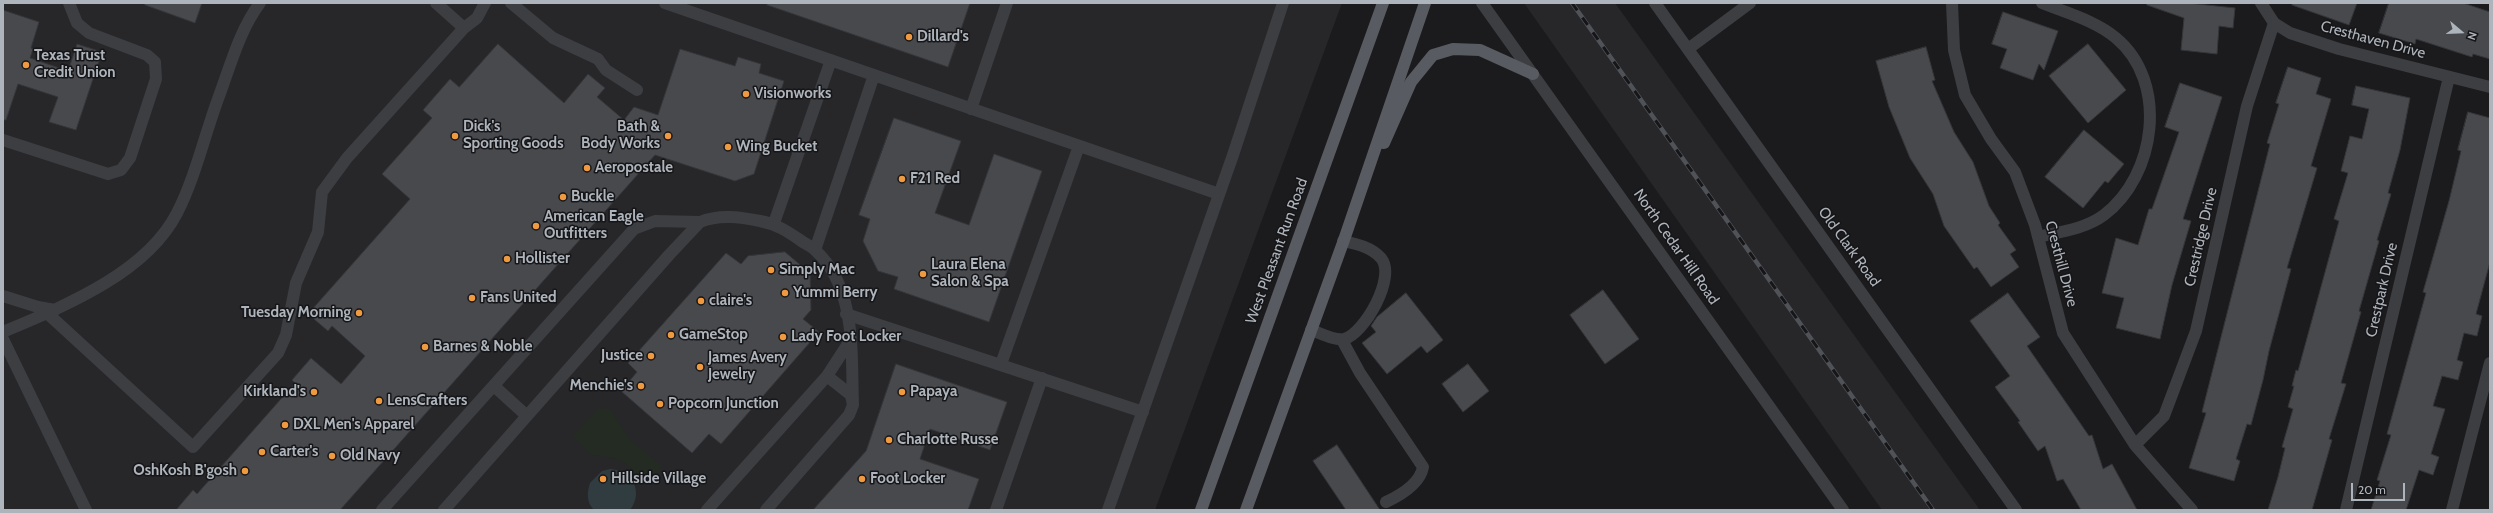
<!DOCTYPE html>
<style>
body{margin:0}
#map{position:relative;width:2493px;height:513px;overflow:hidden;background:#1b1b1d;font-family:Cabin,sans-serif}
canvas{display:block}
.frame{position:absolute;inset:0;border:4px solid #aeb4bc;pointer-events:none}
.north{position:absolute;left:2441px;top:12px;width:40px;height:40px;-webkit-text-stroke:3px #161618;paint-order:stroke;rotate:109deg;font-size:11px;font-weight:700;line-height:16px;text-align:center;color:#aeb4bc}
.north::after{content:'';display:block;margin:auto;width:14px;height:18px;background:#aeb4bc;clip-path:polygon(50% 0,100% 100%,50% 72%,0 100%)}
.scale{position:absolute;left:2351px;top:483px;width:54px;height:18px;box-sizing:border-box;border:2px solid #aeb4bc;border-top:0;padding-left:5px;font-size:12px;line-height:14px;white-space:nowrap;color:#aeb4bc;-webkit-text-stroke:3px #161618;paint-order:stroke}
</style>
<div id="map">
<canvas width="2493" height="513"></canvas>
<div class="frame"></div>
<div class="north">N</div>
<div class="scale">20 m</div>
</div>
<script>
const context = document.querySelector('canvas').getContext('2d');
context.lineJoin = 'round';
function fill(path, color) { context.fillStyle = color; context.fill(path, 'evenodd'); }
function strokePath(path, color, width, dash) { context.strokeStyle = color; context.lineWidth = width; context.lineCap = dash ? 'butt' : 'round'; context.setLineDash(dash || []); context.stroke(path); }
function drawText(font, color, halo, rows, align = 'center') {
  context.font = font + ' Cabin,sans-serif'; context.lineWidth = 3; context.setLineDash([]); context.textBaseline = 'middle'; context.strokeStyle = halo; context.fillStyle = color; for (const [text, x, y, turn = 0] of rows) {
    context.save(); context.translate(x, y); context.rotate((+turn || 0) * Math.PI / 180); context.textAlign = isNaN(turn) ? turn : align; if (halo) context.strokeText(text, 0, 0); context.fillText(text, 0, 0); context.restore();
  }
}
fill(new Path2D(`
 M 3,3 L 1342,3 L 1155,510 L 3,510 Z
 M 1524,3 L 1615,3 L 1980,510 L 1882,510 Z`), '#27272a');
fill(new Path2D(`
 M 598,409 L 610,409 L 630,440 L 662,466 L 653,480 L 640,485 C 629,458 618,458 591,455 L 573,436 Z`), '#232b23');
fill(new Path2D(`
 M 610,469 C 632,471 644,491 630,510 L 594,510 C 586,502 587,492 590,483 L 602,471 Z`), '#313c41');
const building = new Path2D(`
 M 145,3 L 202,3 L 195,23 L 145,5 Z
 M 768,3 L 970,3 L 948,67 L 767,5 Z
 M 2147,3 L 2188,3 L 2235,8 L 2233,28 L 2219,26 L 2217,54 L 2181,50 L 2184,18 L 2147,5 Z
 M 2293,3 L 2357,3 L 2349,25 L 2292,5 Z
 M 2389,3 L 2463,3 L 2490,12 L 2490,59 L 2473,54 L 2472,57 L 2416,39 L 2415,44 L 2379,33 Z
 M 3,10 L 39,22 L 31,48 L 33,49 L 30,58 L 68,71 L 77,44 L 102,52 L 76,130 L 49,122 L 58,97 L 18,84 L 6,120 L 3,120 Z
 M 2003,12 L 2058,31 L 2044,70 L 2039,64 L 2033,80 L 2000,68 L 2007,49 L 1992,44 Z
 M 498,44 L 564,103 L 588,74 L 605,88 L 597,97 L 624,120 L 634,107 L 658,115 L 680,49 L 735,66 L 738,57 L 761,64 L 759,73 L 784,81 L 754,174 L 735,181 L 655,155 L 340,510 L 176,510 L 193,490 L 197,494 L 295,383 L 292,380 L 311,358 L 341,384 L 365,356 L 332,326 L 328,331 L 308,314 L 410,199 L 382,174 L 432,118 L 423,110 L 450,79 L 459,87 Z
 M 2088,44 L 2126,90 L 2088,123 L 2049,76 Z
 M 1926,47 L 1935,80 L 1932,81 L 1954,132 L 1973,162 L 1989,206 L 2000,223 L 1998,225 L 2016,250 L 2010,254 L 2019,267 L 1991,287 L 1977,267 L 1974,269 L 1944,226 L 1933,194 L 1910,158 L 1889,107 L 1876,61 Z
 M 2288,67 L 2321,78 L 2316,94 L 2331,99 L 2311,166 L 2317,168 L 2287,268 L 2291,269 L 2269,351 L 2263,380 L 2251,425 L 2247,424 L 2236,459 L 2240,461 L 2234,481 L 2189,468 L 2206,413 L 2202,412 L 2270,144 L 2267,143 L 2279,104 L 2276,103 Z
 M 2180,83 L 2222,97 L 2183,219 L 2191,221 L 2172,285 L 2160,339 L 2116,328 L 2124,298 L 2102,293 L 2116,238 L 2138,245 L 2149,209 L 2152,209 L 2179,132 L 2165,127 Z
 M 2356,86 L 2410,98 L 2400,150 L 2388,193 L 2391,194 L 2377,240 L 2379,241 L 2359,311 L 2361,312 L 2341,383 L 2346,384 L 2329,439 L 2332,440 L 2312,510 L 2268,510 L 2278,477 L 2285,448 L 2282,447 L 2293,409 L 2288,407 L 2294,386 L 2292,386 L 2296,370 L 2298,371 L 2339,221 L 2334,219 L 2348,173 L 2341,171 L 2350,136 L 2362,139 L 2369,109 L 2352,105 Z
 M 2468,112 L 2490,118 L 2490,262 L 2476,314 L 2482,316 L 2477,336 L 2464,333 L 2457,360 L 2463,362 L 2458,380 L 2442,376 L 2433,406 L 2445,409 L 2431,454 L 2439,457 L 2433,475 L 2419,470 L 2406,510 L 2371,510 L 2380,481 L 2377,480 L 2391,435 L 2387,434 L 2426,293 L 2423,292 L 2449,201 L 2461,151 L 2458,150 Z
 M 894,118 L 961,141 L 935,213 L 969,225 L 994,154 L 1042,171 L 989,322 L 894,289 L 898,277 L 878,271 L 863,241 L 870,219 L 859,215 Z
 M 2084,130 L 2124,164 L 2108,183 L 2105,181 L 2083,208 L 2045,177 Z
 M 785,252 L 810,273 L 811,310 L 803,319 L 819,332 L 721,444 L 709,434 L 692,453 L 621,391 L 637,372 L 628,363 L 726,253 L 741,264 L 748,256 Z
 M 1603,290 L 1639,339 L 1605,364 L 1570,315 Z
 M 1406,293 L 1443,340 L 1427,353 L 1421,346 L 1387,374 L 1362,343 L 1376,332 L 1371,326 L 1377,317 Z
 M 2008,293 L 2040,337 L 2027,346 L 2089,436 L 2092,435 L 2103,469 L 2112,464 L 2137,510 L 2081,510 L 2063,479 L 2057,481 L 2045,446 L 2038,451 L 2018,422 L 2020,421 L 1995,387 L 2010,376 L 1970,321 Z
 M 896,364 L 1007,402 L 990,450 L 930,429 L 920,459 L 979,479 L 968,510 L 813,510 L 866,451 Z
 M 1468,364 L 1489,391 L 1463,412 L 1442,384 Z
 M 1337,445 L 1380,510 L 1346,510 L 1313,461 Z`);
fill(building, '#48494d');
strokePath(building, '#353639', 1);
strokePath(new Path2D(`
 M 511,3 L 553,38 L 598,59 L 606,70 L 637,90
 M 665,3 L 1219,194
 M 1482,3 L 1843,510
 M 1655,3 L 2016,510
 M 1952,3 L 1954,50 L 1965,95 L 1991,139 L 2015,172 L 2035,225 L 2063,333 L 2135,445 L 2192,510
 M 2261,3 L 2274,23 L 2290,33 L 2339,49 L 2490,87
 M 464,28 L 477,18 L 485,3
 M 1688,49 L 1750,3
 M 971,109 L 1007,3
 M 3,140 L 108,174 L 121,170 L 130,158 L 156,79 L 155,62 L 147,55 L 89,33 L 77,23 L 69,3
 M 774,223 L 831,60
 M 2038,237 C 2060,232 2085,229 2104,215 C 2156,176 2169,82 2116,38 C 2096,21 2067,13 2042,3
 M 815,250 L 874,75
 M 3,296 L 38,307 L 55,310
 M 47,313 L 193,447 L 278,353 L 286,335 L 296,283 L 318,232 L 322,192 L 347,158 L 464,28 L 436,3
 M 846,314 L 1143,412
 M 1311,330 C 1320,333 1335,341 1344,339 C 1364,334 1397,277 1381,258 C 1371,247 1357,244 1343,241
 M 3,332 C 62,307 146,274 177,213 C 195,178 204,137 218,99 C 230,67 239,31 260,3
 M 3,339 L 86,510
 M 1342,340 L 1360,373 L 1423,467 C 1420,484 1401,495 1386,502
 M 1001,364 L 1079,146
 M 494,386 L 527,416
 M 2135,445 L 2164,416 L 2196,331 L 2247,106 L 2274,23
 M 382,510 L 634,229 L 655,221 L 700,222
 M 444,510 L 669,255 L 700,222 C 719,214 740,217 760,221 C 776,224 787,231 800,240 C 805,244 811,246 815,250 C 857,288 851,353 853,405
 M 707,510 L 827,376 L 851,339
 M 766,510 L 849,415 L 853,405 L 851,395 L 827,376
 M 996,510 L 1042,378
 M 1108,510 L 1233,155 L 1283,3
 M 2346,510 L 2449,77
 M 2452,510 L 2490,363`), '#3c3e42', 12);
strokePath(new Path2D(`
 M 1384,143 L 1411,82 L 1433,55 L 1453,49 L 1480,50 L 1533,74
 M 1201,510 L 1383,3
 M 1246,510 L 1345,237 L 1425,3`), '#585b61', 12);
const rail = new Path2D(`
 M 1572,3 L 1933,510`);
strokePath(rail, '#4f5257', 4.5);
strokePath(rail, '#161618', 3, [9]);
for (const [x, y, r, color] of [
 [909,37,4,"#ef9a41"],
 [26,65,4,"#ef9a41"],
 [746,94,4,"#ef9a41"],
 [455,136,4,"#ef9a41"],
 [668,136,4,"#ef9a41"],
 [728,147,4,"#ef9a41"],
 [587,168,4,"#ef9a41"],
 [902,179,4,"#ef9a41"],
 [563,197,4,"#ef9a41"],
 [536,226,4,"#ef9a41"],
 [507,259,4,"#ef9a41"],
 [771,270,4,"#ef9a41"],
 [923,274,4,"#ef9a41"],
 [785,293,4,"#ef9a41"],
 [472,298,4,"#ef9a41"],
 [701,301,4,"#ef9a41"],
 [359,313,4,"#ef9a41"],
 [671,335,4,"#ef9a41"],
 [783,337,4,"#ef9a41"],
 [425,347,4,"#ef9a41"],
 [651,356,4,"#ef9a41"],
 [700,367,4,"#ef9a41"],
 [641,386,4,"#ef9a41"],
 [314,392,4,"#ef9a41"],
 [902,392,4,"#ef9a41"],
 [379,401,4,"#ef9a41"],
 [660,404,4,"#ef9a41"],
 [285,425,4,"#ef9a41"],
 [889,440,4,"#ef9a41"],
 [262,452,4,"#ef9a41"],
 [332,456,4,"#ef9a41"],
 [245,471,4,"#ef9a41"],
 [603,479,4,"#ef9a41"],
 [862,479,4,"#ef9a41"]
]) { const dot = new Path2D(); dot.arc(x, y, r, 0, 2 * Math.PI); context.fillStyle = color; context.fill(dot); strokePath(dot, '#161618', 1.5); }
drawText('bold 15px', '#aeb4bc', '#161618', [
 ["Dillard's",917,37],
 ["Texas Trust",34,56],
 ["Credit Union",34,73],
 ["Visionworks",754,94],
 ["Dick's",463,127],
 ["Sporting Goods",463,144],
 ["Bath &",660,127,"right"],
 ["Body Works",660,144,"right"],
 ["Wing Bucket",736,147],
 ["Aeropostale",595,168],
 ["F21 Red",910,179],
 ["Buckle",571,197],
 ["American Eagle",544,217],
 ["Outfitters",544,234],
 ["Hollister",515,259],
 ["Laura Elena",931,265],
 ["Salon & Spa",931,282],
 ["Simply Mac",779,270],
 ["Yummi Berry",793,293],
 ["Fans United",480,298],
 ["claire's",709,301],
 ["Tuesday Morning",351,313,"right"],
 ["GameStop",679,335],
 ["Lady Foot Locker",791,337],
 ["Barnes & Noble",433,347],
 ["Justice",643,356,"right"],
 ["James Avery",708,358],
 ["Jewelry",708,375],
 ["Menchie's",633,386,"right"],
 ["Kirkland's",306,392,"right"],
 ["Papaya",910,392],
 ["LensCrafters",387,401],
 ["Popcorn Junction",668,404],
 ["DXL Men's Apparel",293,425],
 ["Charlotte Russe",897,440],
 ["Carter's",270,452],
 ["Old Navy",340,456],
 ["OshKosh B'gosh",237,471,"right"],
 ["Hillside Village",611,479],
 ["Foot Locker",870,479]
], 'left');
drawText('15px', '#aeb4bc', '#161618', [
 ["Cresthaven Drive",2373,40,15],
 ["Crestridge Drive",2201,237,-77],
 ["North Cedar Hill Road",1676,247,55],
 ["Old Clark Road",1849,247,54],
 ["West Pleasant Run Road",1277,251,-70],
 ["Cresthill Drive",2061,264,75],
 ["Crestpark Drive",2382,290,-77]
]);
</script>
